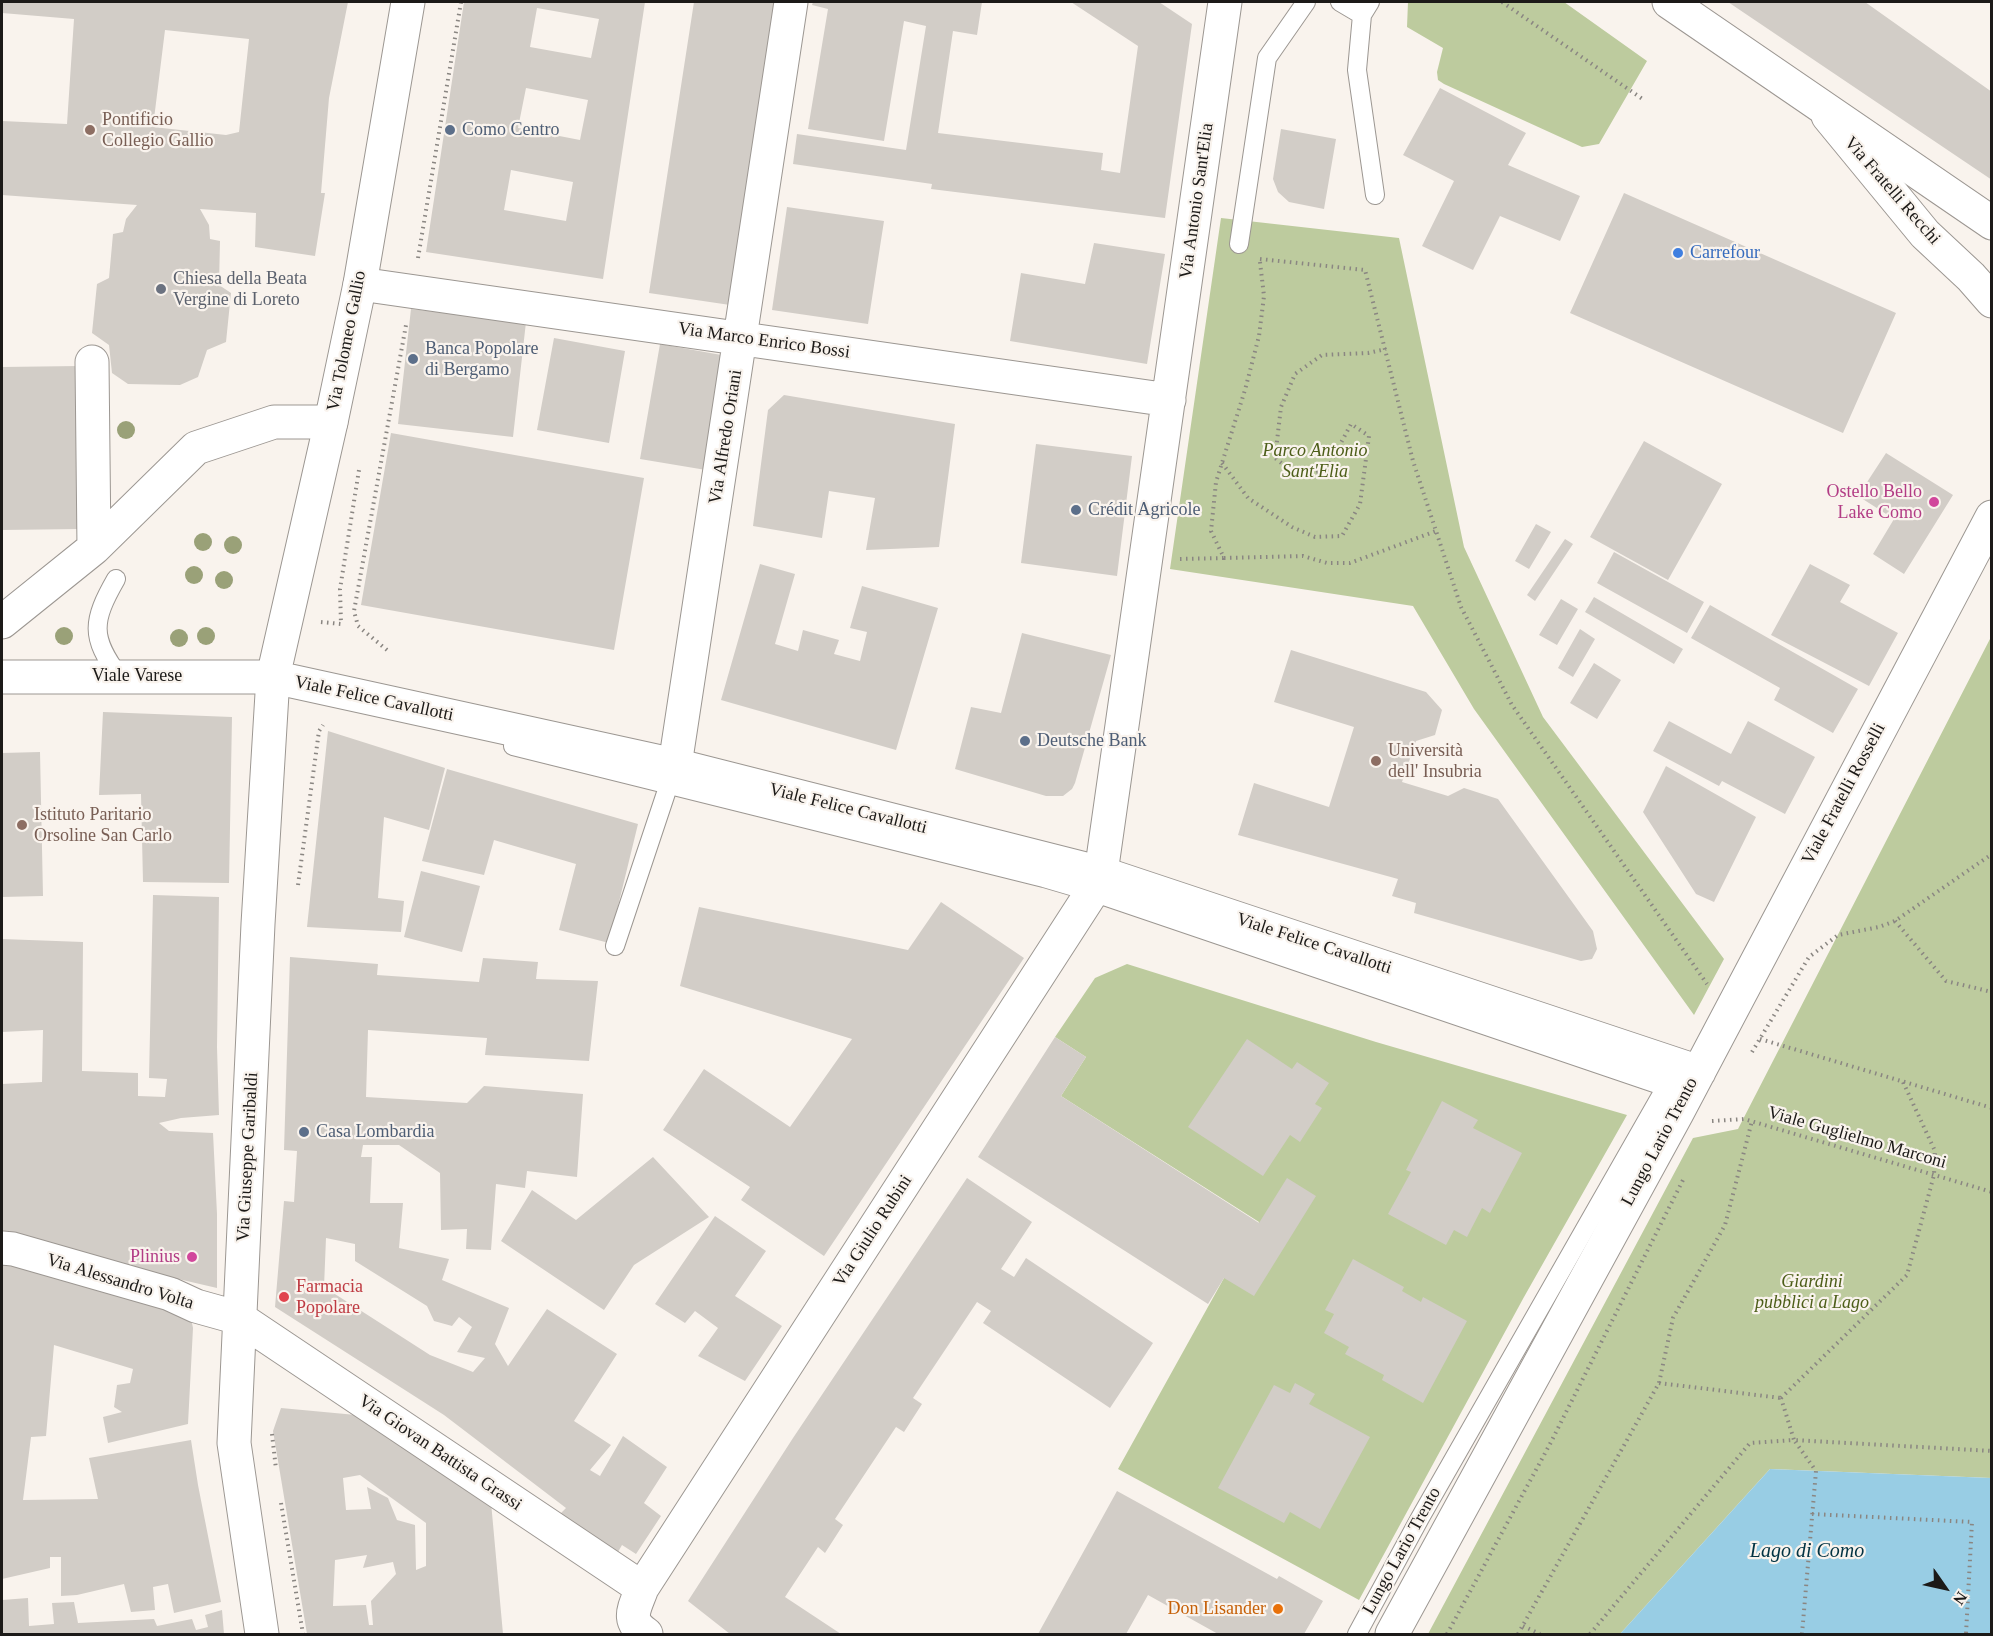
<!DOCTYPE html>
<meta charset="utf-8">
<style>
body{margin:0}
#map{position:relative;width:1993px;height:1636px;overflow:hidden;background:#f9f3ed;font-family:Georgia,serif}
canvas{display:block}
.frame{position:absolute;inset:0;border:3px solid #1c1a18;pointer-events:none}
.north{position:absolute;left:1915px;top:1558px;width:60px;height:60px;-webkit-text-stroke:4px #f9f3ed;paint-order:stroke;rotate:124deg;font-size:16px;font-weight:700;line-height:24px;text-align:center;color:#1c1a18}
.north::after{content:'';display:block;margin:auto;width:21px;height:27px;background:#1c1a18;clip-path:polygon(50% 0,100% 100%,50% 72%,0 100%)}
</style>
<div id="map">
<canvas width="1993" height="1636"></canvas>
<div class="frame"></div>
<div class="north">N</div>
</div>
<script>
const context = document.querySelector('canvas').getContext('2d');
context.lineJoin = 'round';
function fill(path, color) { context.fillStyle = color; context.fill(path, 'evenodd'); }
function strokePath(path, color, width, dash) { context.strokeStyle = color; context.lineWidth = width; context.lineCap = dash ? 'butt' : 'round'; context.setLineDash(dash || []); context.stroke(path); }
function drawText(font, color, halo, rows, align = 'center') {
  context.font = font + ' Georgia,serif'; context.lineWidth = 4.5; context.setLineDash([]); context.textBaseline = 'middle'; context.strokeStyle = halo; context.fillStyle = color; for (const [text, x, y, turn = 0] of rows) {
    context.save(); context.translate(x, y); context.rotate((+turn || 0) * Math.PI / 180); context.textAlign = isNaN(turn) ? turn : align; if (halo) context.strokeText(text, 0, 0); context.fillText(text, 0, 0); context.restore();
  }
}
fill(new Path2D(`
 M 1408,2 L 1564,2 L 1647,61 L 1599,144 L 1582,147 L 1444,84 L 1438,80 L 1437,72 L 1443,48 L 1407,27 Z
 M 1221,218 L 1399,238 L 1464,547 L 1543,717 L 1724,959 L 1694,1015 L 1474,709 L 1413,606 L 1170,569 Z
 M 1991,637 L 1991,1478 L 1770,1469 L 1620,1634 L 1428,1634 L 1693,1138 L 1738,1129 Z
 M 1127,964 L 1376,1042 L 1627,1115 L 1524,1297 L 1359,1600 L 1118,1469 L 1224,1278 L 1259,1222 L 1061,1096 L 1086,1057 L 1055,1037 L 1095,978 Z`), '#bdcb9e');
fill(new Path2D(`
 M 1770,1469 L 1991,1478 L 1991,1634 L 1620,1634 Z`), '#98cde4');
fill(new Path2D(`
 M 2,2 L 348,2 L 329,98 L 321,193 L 325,193 L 315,256 L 255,247 L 256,213 L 200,209 L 209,225 L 210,239 L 220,241 L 219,285 L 231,293 L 226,342 L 207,350 L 198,377 L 180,385 L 128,384 L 112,373 L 109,345 L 92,333 L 97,284 L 109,278 L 113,234 L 123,232 L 126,219 L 137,205 L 2,195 L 2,121 L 67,124 L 74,19 L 2,13 ZM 165,30 L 249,39 L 239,132 L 226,135 L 153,127 Z
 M 464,2 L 645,2 L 603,279 L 426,252 ZM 537,8 L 599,19 L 591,58 L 530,47 ZM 526,88 L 588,100 L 580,140 L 518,128 ZM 511,170 L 573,182 L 566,221 L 504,210 Z
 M 694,2 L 776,2 L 730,305 L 649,293 Z
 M 813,2 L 982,2 L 977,35 L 953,31 L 938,133 L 1103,153 L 1101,170 L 1120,173 L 1138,46 L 1071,2 L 1159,2 L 1192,24 L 1165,218 L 931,189 L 932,184 L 793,164 L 797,134 L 906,150 L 926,26 L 904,21 L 884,141 L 808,129 L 828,9 L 812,5 Z
 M 1728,2 L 1865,2 L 1992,92 L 1992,180 Z
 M 1440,88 L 1526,133 L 1508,165 L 1580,196 L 1560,241 L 1500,216 L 1473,270 L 1422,246 L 1454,181 L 1403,155 Z
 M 1281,129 L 1336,139 L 1324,209 L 1289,202 L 1278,192 L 1273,179 Z
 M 1624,193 L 1896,313 L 1843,433 L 1570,313 Z
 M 787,207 L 884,221 L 868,324 L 772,310 Z
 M 1094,243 L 1165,254 L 1147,364 L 1010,341 L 1021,273 L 1085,284 Z
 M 411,309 L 526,322 L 513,437 L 398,424 Z
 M 554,338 L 625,351 L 609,443 L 537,430 Z
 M 660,344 L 727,356 L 706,470 L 640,459 Z
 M 79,366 L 80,529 L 2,530 L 2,367 Z
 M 784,395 L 955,424 L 939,547 L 866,550 L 875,498 L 829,491 L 822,538 L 753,526 L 768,410 Z
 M 391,433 L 644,478 L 614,650 L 361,605 Z
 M 1644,441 L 1722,484 L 1668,580 L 1590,537 Z
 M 1036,444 L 1132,456 L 1117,576 L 1021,563 Z
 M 1886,453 L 1953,495 L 1904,574 L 1873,554 L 1894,519 L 1858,496 Z
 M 1536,524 L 1551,532 L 1529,569 L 1515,561 Z
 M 1565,539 L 1573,544 L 1535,601 L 1527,595 Z
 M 1614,552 L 1704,602 L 1687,633 L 1597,583 Z
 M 760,564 L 795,574 L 775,644 L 798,651 L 803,630 L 839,640 L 834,654 L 860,661 L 867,632 L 850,628 L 862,586 L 938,608 L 896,750 L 721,700 Z
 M 1810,564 L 1850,585 L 1840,602 L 1898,633 L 1869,686 L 1771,635 Z
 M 1594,597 L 1683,649 L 1674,664 L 1585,612 Z
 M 1561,599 L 1578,609 L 1557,645 L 1539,635 Z
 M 1710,605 L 1858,689 L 1833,733 L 1774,700 L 1780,688 L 1691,638 Z
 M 1580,629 L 1595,639 L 1573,677 L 1558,668 Z
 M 1022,633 L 1111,655 L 1075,783 L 1072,789 L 1063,796 L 1046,796 L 955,769 L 971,707 L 1001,713 Z
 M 1291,650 L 1426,692 L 1442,710 L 1435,735 L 1416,741 L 1402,782 L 1448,796 L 1464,788 L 1498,799 L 1593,931 L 1597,949 L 1592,959 L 1581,961 L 1414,913 L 1416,903 L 1392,896 L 1398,879 L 1238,835 L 1254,783 L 1329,807 L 1354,727 L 1274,702 Z
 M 1594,663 L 1621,680 L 1597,719 L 1570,703 Z
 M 103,712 L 232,717 L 229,883 L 143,882 L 141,794 L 99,795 Z
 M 1669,721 L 1731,754 L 1748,721 L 1815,757 L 1785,814 L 1722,781 L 1719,786 L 1653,751 Z
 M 328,731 L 445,768 L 429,830 L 384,817 L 378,898 L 404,901 L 401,932 L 307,927 Z
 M 40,752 L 43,896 L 2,897 L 2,753 Z
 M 1666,766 L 1756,817 L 1714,902 L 1696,894 L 1643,812 Z
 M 447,769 L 638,824 L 609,943 L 559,930 L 576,864 L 494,840 L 484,875 L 422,861 Z
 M 421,871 L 480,886 L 462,952 L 404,937 Z
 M 153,895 L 219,897 L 217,1047 L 219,1115 L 181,1118 L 159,1123 L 169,1131 L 213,1133 L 217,1214 L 217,1288 L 92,1259 L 2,1242 L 2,1084 L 42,1082 L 43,1030 L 2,1032 L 2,939 L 83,942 L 82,1071 L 138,1073 L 138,1096 L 165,1097 L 167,1079 L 149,1078 Z
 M 941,902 L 1024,958 L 824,1256 L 741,1200 L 750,1187 L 663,1130 L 704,1069 L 790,1127 L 852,1039 L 680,986 L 699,907 L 908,950 Z
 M 290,957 L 378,964 L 377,975 L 479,982 L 483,958 L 538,962 L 536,979 L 598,981 L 589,1061 L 485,1055 L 487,1038 L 368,1030 L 366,1097 L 467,1103 L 484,1086 L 583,1094 L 577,1177 L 527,1171 L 525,1188 L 496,1184 L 491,1250 L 466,1249 L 467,1229 L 441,1230 L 440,1173 L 399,1145 L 363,1145 L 361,1157 L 372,1157 L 370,1203 L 403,1203 L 399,1248 L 449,1259 L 442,1280 L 509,1308 L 495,1344 L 508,1366 L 547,1309 L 617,1354 L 574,1421 L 611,1445 L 590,1470 L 600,1476 L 623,1436 L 667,1467 L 644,1503 L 661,1516 L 636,1554 L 622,1545 L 618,1552 L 559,1515 L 566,1508 L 444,1415 L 275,1307 L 284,1201 L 294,1202 L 297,1151 L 284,1150 ZM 326,1238 L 355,1244 L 355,1261 L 427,1306 L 434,1321 L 452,1326 L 459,1317 L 472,1327 L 457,1352 L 485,1358 L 473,1372 L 430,1355 L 324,1287 Z
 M 1055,1037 L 1086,1057 L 1061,1096 L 1259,1223 L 1287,1178 L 1316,1196 L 1254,1296 L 1224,1278 L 1208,1304 L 978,1157 Z
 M 1247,1039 L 1292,1069 L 1297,1062 L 1329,1083 L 1315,1104 L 1322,1108 L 1300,1142 L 1290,1135 L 1263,1176 L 1188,1127 Z
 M 1442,1101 L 1478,1120 L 1473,1128 L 1522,1153 L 1490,1213 L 1482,1208 L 1467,1237 L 1454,1230 L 1446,1245 L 1388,1214 L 1411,1172 L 1406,1170 Z
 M 653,1157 L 709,1217 L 634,1265 L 604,1310 L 501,1241 L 532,1190 L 576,1220 Z
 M 967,1178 L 1032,1222 L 1001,1269 L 1014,1277 L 1026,1258 L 1153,1343 L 1110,1408 L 983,1323 L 991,1311 L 977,1302 L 913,1398 L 922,1404 L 904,1432 L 896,1427 L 835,1519 L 843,1525 L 825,1553 L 818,1547 L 785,1597 L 841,1634 L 730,1634 L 688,1601 L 793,1438 Z
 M 715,1216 L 766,1251 L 735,1296 L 782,1326 L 745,1381 L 698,1356 L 718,1328 L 695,1311 L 685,1323 L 655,1304 Z
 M 2,1258 L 190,1313 L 193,1328 L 188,1424 L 108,1443 L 103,1417 L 122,1412 L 114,1407 L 117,1385 L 130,1383 L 133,1369 L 54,1345 L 46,1436 L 31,1437 L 23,1500 L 98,1499 L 89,1458 L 191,1440 L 198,1485 L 221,1602 L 174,1613 L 168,1584 L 153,1587 L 155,1610 L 131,1612 L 124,1584 L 77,1595 L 61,1596 L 61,1557 L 50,1557 L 50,1568 L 2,1579 Z
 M 1353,1259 L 1404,1287 L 1402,1291 L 1421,1302 L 1423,1297 L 1467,1321 L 1423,1403 L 1382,1380 L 1384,1375 L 1345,1354 L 1349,1347 L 1324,1333 L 1334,1314 L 1325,1310 Z
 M 1295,1383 L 1315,1394 L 1309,1404 L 1370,1437 L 1320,1529 L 1290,1512 L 1284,1523 L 1218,1488 L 1274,1385 L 1290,1393 Z
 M 281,1408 L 356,1415 L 491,1502 L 503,1634 L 307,1634 L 273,1431 ZM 360,1475 L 426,1523 L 426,1566 L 416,1570 L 415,1525 L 397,1520 L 388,1498 L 367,1487 L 371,1509 L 346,1510 L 343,1478 ZM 367,1555 L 363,1568 L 393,1562 L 396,1574 L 371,1601 L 373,1625 L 369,1625 L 366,1605 L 333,1606 L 335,1560 Z
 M 1117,1491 L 1277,1579 L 1279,1576 L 1323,1601 L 1304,1634 L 1218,1634 L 1148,1595 L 1126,1634 L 1038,1634 Z
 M 28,1598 L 29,1626 L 54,1624 L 52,1603 L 74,1602 L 78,1623 L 154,1619 L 157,1626 L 192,1619 L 196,1630 L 208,1627 L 205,1615 L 222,1610 L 224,1634 L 2,1634 L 2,1600 Z`), '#d2cdc7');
const lane = new Path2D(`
 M 1340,2 L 1362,15
 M 1370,2 L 1362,15 L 1357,70 L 1375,195
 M 1239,244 L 1267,58 L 1306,2
 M 116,579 C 92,621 90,637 119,676
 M 513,746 L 1044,878 L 1095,893 L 1666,1087
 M 615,946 L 672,775
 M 1357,1634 L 1420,1518 L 1666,1087 L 1677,1082`);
const street = new Path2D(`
 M 360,284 L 1169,400
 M 94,548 L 196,448 L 274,422 L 331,422
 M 2,622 L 94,548 L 92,362
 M 675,765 L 791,2
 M 2,1248 L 13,1249 L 170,1294 L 196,1306 L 239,1318 L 642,1588
 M 262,1634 L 234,1443 L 258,924 L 273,677
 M 646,1634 C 625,1620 635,1608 642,1588 L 1092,892 L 1101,873 L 1225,2`);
const secondary = new Path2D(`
 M 1828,116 L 1925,234 L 1971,277 L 1992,301
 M 2,677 L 273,677 L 675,765 L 1101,873 L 1699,1072
 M 273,677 L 331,422 L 360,284 L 408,2
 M 1392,1634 L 1677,1113 L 1992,517`);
const primary = new Path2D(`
 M 1669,2 L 1992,223`);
strokePath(lane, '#9c9792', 20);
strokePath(street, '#9c9792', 35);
strokePath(secondary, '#9c9792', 35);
strokePath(primary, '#9c9792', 35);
strokePath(new Path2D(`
 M 1502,2 L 1644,100
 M 418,258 L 461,2
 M 1260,259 L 1365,270 L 1413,461 L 1461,607 L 1512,705 L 1707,984
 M 1260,262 L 1264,296 L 1259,336 L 1245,390 L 1216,482 L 1211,531 L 1224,558 L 1303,556 L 1327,563 L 1350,563 L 1436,531
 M 1222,463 L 1248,498 L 1292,527 L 1315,537 L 1342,536 L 1360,504 L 1369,436 L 1351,424 L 1327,469 L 1299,477 L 1275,458 L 1281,407 L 1295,374 L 1322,355 L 1368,353 L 1386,349
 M 1180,559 L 1224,558
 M 321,622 L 341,624 L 340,589 L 359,470
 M 387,650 L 358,626 L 354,611 L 406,325
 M 298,885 L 319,731 L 323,725
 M 1895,921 L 1946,981 L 1992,992
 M 1760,1039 L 1992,1108
 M 1752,1052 L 1809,957 L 1838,935 L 1879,927 L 1895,921 L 1992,854
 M 1712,1121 L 1744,1119 L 1992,1192
 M 1659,1383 L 1781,1398
 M 1781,1398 L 1907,1275 L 1934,1175 L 1935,1151 L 1903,1082
 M 272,1434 L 276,1469
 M 281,1503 L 303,1634
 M 1812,1514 L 1972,1522 L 1966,1634
 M 1523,1626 L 1540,1634
 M 1447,1634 L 1550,1444 L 1683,1180
 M 1518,1634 L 1659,1383 L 1673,1318 L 1725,1225 L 1752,1121
 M 1590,1634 L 1750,1443 L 1794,1440 L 1781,1398
 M 1802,1634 L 1816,1471 L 1794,1440 L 1992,1451`), '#8a8682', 4, [1.5, 4.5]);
strokePath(lane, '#fff', 18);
strokePath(street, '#fff', 33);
strokePath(secondary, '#fff', 33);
strokePath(primary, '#fff', 33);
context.fillStyle = '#9aa178';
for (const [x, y] of [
 [126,430],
 [203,542],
 [233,545],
 [194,575],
 [224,580],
 [64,636],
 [206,636],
 [179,638]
]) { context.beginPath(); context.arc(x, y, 9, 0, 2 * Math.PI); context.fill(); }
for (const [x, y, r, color] of [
 [90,130,6,"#8d6e63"],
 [450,130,6,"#5c6f8a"],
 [1678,253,6,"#3f7fe0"],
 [161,289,6,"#6b7280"],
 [413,359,6,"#5c6f8a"],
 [1934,502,6,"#d1479c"],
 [1076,510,6,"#5c6f8a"],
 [1025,741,6,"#5c6f8a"],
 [1376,761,6,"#8d6e63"],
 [22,825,6,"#8d6e63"],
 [304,1132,6,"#5c6f8a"],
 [192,1257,6,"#d1479c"],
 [284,1297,6,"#e0444e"],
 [1278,1609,6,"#e8710a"]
]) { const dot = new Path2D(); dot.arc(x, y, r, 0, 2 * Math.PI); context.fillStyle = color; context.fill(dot); strokePath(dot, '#f9f3ed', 2); }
drawText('18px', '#785e54', '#f9f3ed', [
 ["Pontificio",102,120],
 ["Collegio Gallio",102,141],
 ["Università",1388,751],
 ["dell' Insubria",1388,772],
 ["Istituto Paritario",34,815],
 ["Orsoline San Carlo",34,836]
], 'left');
drawText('18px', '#4e5e75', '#f9f3ed', [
 ["Como Centro",462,130],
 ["Banca Popolare",425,349],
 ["di Bergamo",425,370],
 ["Crédit Agricole",1088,510],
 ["Deutsche Bank",1037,741],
 ["Casa Lombardia",316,1132]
], 'left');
drawText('18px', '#1c1a18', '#f9f3ed', [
 ["Via Fratelli Recchi",1892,191,49],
 ["Via Antonio Sant'Elia",1197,201,-82],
 ["Via Tolomeo Gallio",347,341,-79],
 ["Via Marco Enrico Bossi",764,341,8],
 ["Via Alfredo Oriani",726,437,-81],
 ["Viale Varese",137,676],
 ["Viale Felice Cavallotti",374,699,12],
 ["Viale Fratelli Rosselli",1844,794,-62],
 ["Viale Felice Cavallotti",848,809,14],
 ["Viale Felice Cavallotti",1314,944,18],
 ["Viale Guglielmo Marconi",1857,1138,16],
 ["Lungo Lario Trento",1660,1142,-62],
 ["Via Giuseppe Garibaldi",248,1157,-87],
 ["Via Giulio Rubini",873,1231,-57],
 ["Via Alessandro Volta",120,1282,17],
 ["Via Giovan Battista Grassi",440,1453,34],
 ["Lungo Lario Trento",1402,1551,-61]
]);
drawText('18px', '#366cbe', '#f9f3ed', [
 ["Carrefour",1690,253]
], 'left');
drawText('18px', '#5b616d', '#f9f3ed', [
 ["Chiesa della Beata",173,279],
 ["Vergine di Loreto",173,300]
], 'left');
drawText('italic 18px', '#4d5e19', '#f9f3ed', [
 ["Parco Antonio",1315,451],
 ["Sant'Elia",1315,472],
 ["Giardini",1812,1282],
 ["pubblici a Lago",1812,1303]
]);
drawText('18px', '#b23c85', '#f9f3ed', [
 ["Ostello Bello",1922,492],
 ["Lake Como",1922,513],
 ["Plinius",180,1257]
], 'right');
drawText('18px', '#be3a42', '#f9f3ed', [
 ["Farmacia",296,1287],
 ["Popolare",296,1308]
], 'left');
drawText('18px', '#c56008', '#f9f3ed', [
 ["Don Lisander",1266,1609]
], 'right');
drawText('italic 20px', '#023343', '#f9f3ed', [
 ["Lago di Como",1807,1552]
]);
</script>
